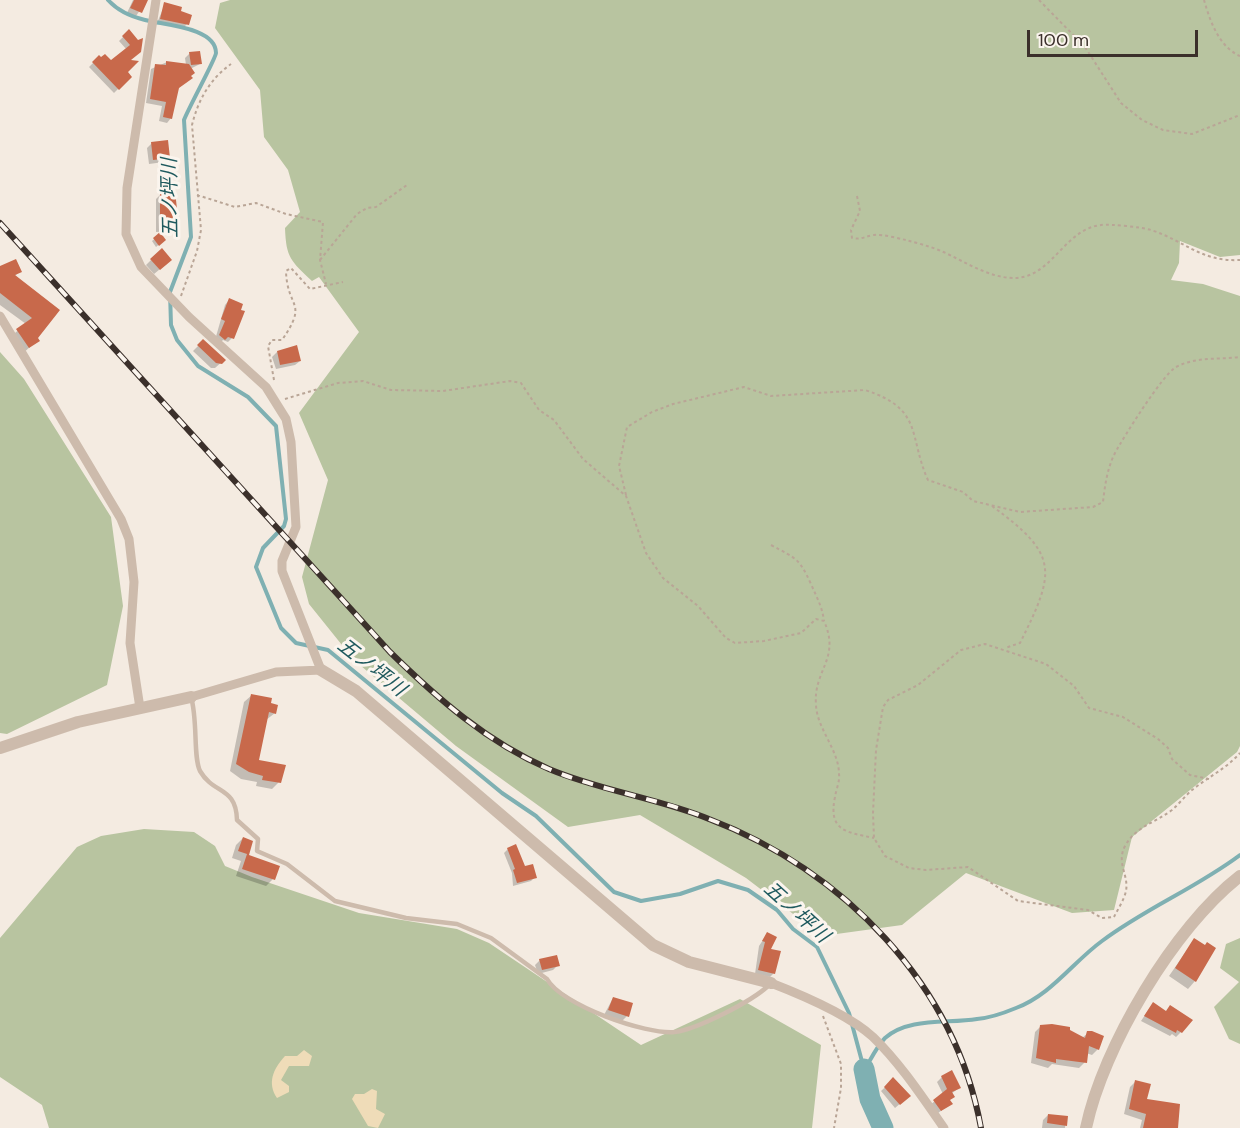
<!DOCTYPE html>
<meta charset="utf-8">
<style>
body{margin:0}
#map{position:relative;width:1240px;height:1128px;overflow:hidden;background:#f4ebe1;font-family:"DM Sans",sans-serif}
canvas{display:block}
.scale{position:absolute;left:1027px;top:30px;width:171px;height:27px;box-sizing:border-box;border:3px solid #3b302b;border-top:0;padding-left:8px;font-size:18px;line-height:21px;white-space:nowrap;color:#3b302b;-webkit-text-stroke:4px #fbf5ee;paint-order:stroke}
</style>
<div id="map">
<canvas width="1240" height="1128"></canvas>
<div class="scale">100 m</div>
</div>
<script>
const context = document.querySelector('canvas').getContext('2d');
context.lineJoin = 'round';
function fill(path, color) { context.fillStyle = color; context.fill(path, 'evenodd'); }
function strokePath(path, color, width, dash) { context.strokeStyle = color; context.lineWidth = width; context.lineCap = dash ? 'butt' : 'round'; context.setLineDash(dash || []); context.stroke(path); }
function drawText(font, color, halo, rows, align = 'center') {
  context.font = font + ' "DM Sans","Noto Sans JP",sans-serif'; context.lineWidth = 6; context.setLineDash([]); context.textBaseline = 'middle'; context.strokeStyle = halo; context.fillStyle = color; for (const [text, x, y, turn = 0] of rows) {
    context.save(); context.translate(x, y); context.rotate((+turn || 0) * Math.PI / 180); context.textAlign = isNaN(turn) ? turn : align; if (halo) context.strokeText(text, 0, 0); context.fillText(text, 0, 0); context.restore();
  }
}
fill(new Path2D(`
 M 230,0 L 1240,0 L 1240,255 L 1220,257 L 1180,241 L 1179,263 L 1171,280 L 1203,284 L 1240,296 L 1240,746 L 1237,752 L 1132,837 L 1114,910 L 1072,913 L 966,873 L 902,925 L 822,936 L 746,878 L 640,815 L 568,827 L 456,746 L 354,660 L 309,604 L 302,577 L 328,480 L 299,413 L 359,332 L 319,277 L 312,281 C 291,261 286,258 285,228 L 300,212 L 288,170 L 264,137 L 260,90 L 215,28 L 220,3 Z
 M 0,352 L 24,379 L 111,517 L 123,606 L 107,685 L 7,734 L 0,733 Z
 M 144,829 L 194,832 L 215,846 L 225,866 L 252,877 L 359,913 L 457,929 L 489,943 L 641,1045 L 740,999 L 821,1045 L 812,1128 L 49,1128 L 42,1105 L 0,1077 L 0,938 L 77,847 L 101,836 Z
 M 1240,938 L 1240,1044 L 1229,1039 L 1214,1007 L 1239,982 L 1220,968 L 1226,944 Z`), '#b8c4a0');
fill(new Path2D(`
 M 304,1050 L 312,1056 L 309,1066 L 289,1066 L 281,1080 L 289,1086 L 289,1092 L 277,1098 C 267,1083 273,1069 285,1056 L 297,1056 Z
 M 372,1089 L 377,1091 L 376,1109 L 385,1114 L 378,1128 L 368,1126 L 352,1099 L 355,1094 L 364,1094 Z`), '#efdcb8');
fill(new Path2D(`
 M 133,0 L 147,0 L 136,16 L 127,13 Z
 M 165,4 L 179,12 L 187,24 L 183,28 L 157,23 Z
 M 129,31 L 137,41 L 126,72 L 130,77 L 114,93 L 89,67 L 99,57 L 111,63 L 127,50 L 119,41 Z
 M 190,53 L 200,64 L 190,69 L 178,89 L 171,118 L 167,123 L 159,121 L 162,106 L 146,103 L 151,69 L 167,62 L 186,65 L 185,58 Z
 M 152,143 L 169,158 L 164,162 L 149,164 L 147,148 Z
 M 161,194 L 177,226 L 172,231 L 156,232 L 156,199 Z
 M 159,235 L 164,240 L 156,247 L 152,241 Z
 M 151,260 L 165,265 L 154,274 L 146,265 Z
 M 0,268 L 20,271 L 15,276 L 58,311 L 36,338 L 38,340 L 22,354 L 10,337 L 26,324 L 0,305 Z
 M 229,300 L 232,338 L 228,342 L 223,340 L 219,344 L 215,340 L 225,305 Z
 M 203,341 L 224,360 L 215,368 L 211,368 L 193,351 Z
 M 277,352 L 300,361 L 295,365 L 276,369 L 272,357 Z
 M 252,695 L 275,713 L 266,720 L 257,761 L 279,782 L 272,789 L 256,786 L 257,782 L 241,779 L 230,771 L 244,702 Z
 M 243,838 L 251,842 L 247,856 L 273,879 L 266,886 L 236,876 L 241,861 L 232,858 L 236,845 Z
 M 508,849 L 535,877 L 531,881 L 513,886 L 512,873 L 504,853 Z
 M 767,934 L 774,973 L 770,977 L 755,974 L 759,946 Z
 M 1194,940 L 1195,981 L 1188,989 L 1169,976 Z
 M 540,960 L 558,965 L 553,970 L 538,974 L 535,965 Z
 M 613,998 L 627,1016 L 622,1021 L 604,1015 Z
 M 1149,1009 L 1181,1032 L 1176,1037 L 1172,1034 L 1170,1036 L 1141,1021 Z
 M 1041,1026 L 1068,1031 L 1082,1038 L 1088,1033 L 1098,1049 L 1092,1055 L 1086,1053 L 1085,1062 L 1079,1068 L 1052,1064 L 1048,1068 L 1031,1063 L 1035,1032 Z
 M 942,1077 L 959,1088 L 951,1094 L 949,1100 L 951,1104 L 935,1115 L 929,1106 L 943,1094 L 937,1082 Z
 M 893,1080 L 909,1096 L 895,1108 L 881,1091 Z
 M 1135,1082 L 1145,1100 L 1171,1128 L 1140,1128 L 1142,1120 L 1124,1114 L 1130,1087 Z
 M 1048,1115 L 1066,1118 L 1065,1128 L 1042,1128 L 1043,1120 Z`), '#0003');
strokePath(new Path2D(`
 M 108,0 C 117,10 132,17 145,20 C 163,25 216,27 216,53 C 216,58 189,107 184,120 L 191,237 L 170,292 L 171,325 L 177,340 L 198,366 L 248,397 L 276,426 L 286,519 L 284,526 L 263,548 L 256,567 L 281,628 L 296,643 L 328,650 L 502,793 L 536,816 L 614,892 L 641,901 L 680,894 L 718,881 L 748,890 L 777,910 L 793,929 L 817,947 L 849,1013 L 864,1069
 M 865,1069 C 871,1059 877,1046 885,1038 C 909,1017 947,1024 977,1019 C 989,1018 1004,1013 1016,1008 C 1051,995 1073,962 1102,941 C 1146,908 1196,888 1240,855`), '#7fb0b2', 4);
strokePath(new Path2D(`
 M 864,1069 L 870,1099 L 883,1128`), '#7fb0b2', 21);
fill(new Path2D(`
 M 134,0 L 148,0 L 142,13 L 130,8 Z
 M 164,2 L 182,7 L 181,11 L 192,15 L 189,25 L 160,19 Z
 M 129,29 L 138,40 L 143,38 L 141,52 L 131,60 L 139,61 L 128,72 L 132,77 L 119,90 L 92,62 L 99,55 L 101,57 L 105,54 L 111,60 L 130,45 L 122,36 Z
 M 200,51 L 202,64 L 191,65 L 189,52 Z
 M 166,61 L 189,64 L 195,73 L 191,76 L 193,78 L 179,88 L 172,119 L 163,117 L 166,102 L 150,99 L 155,64 L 166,65 Z
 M 168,140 L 170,158 L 153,160 L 151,142 Z
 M 175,191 L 179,227 L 160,228 L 160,192 Z
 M 160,232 L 166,240 L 159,246 L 153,238 Z
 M 162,248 L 172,260 L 160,270 L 150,259 Z
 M 16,259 L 22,272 L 15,275 L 60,310 L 38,338 L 40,341 L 29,348 L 16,329 L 32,318 L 0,293 L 0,266 Z
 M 229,298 L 243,304 L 241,310 L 245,311 L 234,339 L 228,337 L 225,340 L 219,335 L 225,321 L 221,319 Z
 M 203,339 L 226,360 L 222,364 L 216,363 L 197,345 Z
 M 297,345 L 301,361 L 280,365 L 277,351 Z
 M 251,694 L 272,698 L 271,703 L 278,705 L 276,714 L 269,712 L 259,760 L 286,765 L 281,783 L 262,780 L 263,776 L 249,772 L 236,764 Z
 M 243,837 L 253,841 L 249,855 L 280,866 L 275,880 L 242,869 L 247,854 L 238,851 Z
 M 516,844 L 525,866 L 533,864 L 537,878 L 517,883 L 513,870 L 515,869 L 507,848 Z
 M 767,932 L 777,937 L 771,949 L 781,951 L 775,974 L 758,970 L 765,942 L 762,941 Z
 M 1194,938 L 1205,945 L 1207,942 L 1216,948 L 1196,982 L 1175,968 Z
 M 557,955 L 560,966 L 542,970 L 539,959 Z
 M 613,997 L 633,1003 L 629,1017 L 608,1010 Z
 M 1153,1002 L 1166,1011 L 1170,1005 L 1193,1020 L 1182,1033 L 1177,1030 L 1176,1033 L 1144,1016 Z
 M 1052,1024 L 1070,1027 L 1070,1030 L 1085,1038 L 1087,1031 L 1092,1031 L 1104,1036 L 1099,1050 L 1089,1046 L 1087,1063 L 1056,1059 L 1056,1063 L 1036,1058 L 1040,1025 Z
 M 952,1070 L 961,1088 L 952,1092 L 955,1097 L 950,1100 L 953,1104 L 941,1111 L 933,1100 L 947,1089 L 941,1076 Z
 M 893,1077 L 911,1096 L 900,1105 L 884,1087 Z
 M 1135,1080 L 1151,1084 L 1147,1099 L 1180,1104 L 1178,1128 L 1143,1128 L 1146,1114 L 1129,1109 Z
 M 1048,1114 L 1068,1116 L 1067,1126 L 1047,1123 Z`), '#c8694b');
strokePath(new Path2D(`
 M 1039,0 L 1085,47 L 1121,103 L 1142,120 L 1163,130 L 1192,134 L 1240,115
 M 1204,0 C 1210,21 1219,47 1240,56
 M 197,195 L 235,207 L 256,203 L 286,214 L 323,222 L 320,260 L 326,284
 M 857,196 L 860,211 L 851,230 L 852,238 C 861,240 866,236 874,235 C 883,234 896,238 906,240 C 917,243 929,246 941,251 C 965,261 998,285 1027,276 C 1056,266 1068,229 1101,225 C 1111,224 1141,227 1151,230 C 1185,241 1201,262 1240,260
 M 320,260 L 357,214 L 367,208 L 376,207 L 407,185
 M 181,296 L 197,251 L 201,230 L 192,125 C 198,100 210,79 231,64
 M 274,380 L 268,346 L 272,340 L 282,340 C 309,301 287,309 286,271 L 291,268 L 310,289 L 343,282
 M 285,399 L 338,383 L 363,381 L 391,390 L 443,391 L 510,381 L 521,383 L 539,410 L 554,420 L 583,459 L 626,496 L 646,553 L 663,578 L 698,606 L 726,638 L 735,643 L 764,641 L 801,633 L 816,619 L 824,621 C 841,659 813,670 816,705 C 817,729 839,750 839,774 C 840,781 836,790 835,797 C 828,831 846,832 874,838
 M 626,495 L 619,466 L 627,427 L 652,412 L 673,404 L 744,387 L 771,396 L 865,390 C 924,409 908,436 928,480 L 963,492 L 973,501 L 1020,512 L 1093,507 L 1103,502 C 1105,485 1107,469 1115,453 C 1123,438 1163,374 1176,367 C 1197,356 1219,360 1240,357
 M 992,506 C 1059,555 1056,571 1020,643 L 1005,648
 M 771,545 C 797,559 799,558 811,584 C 817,598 822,606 824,621
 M 1209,779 L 1190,775 L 1172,759 L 1168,748 L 1158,739 L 1123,717 L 1089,708 L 1074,686 L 1046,664 L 985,644 L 961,650 L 918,685 L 888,700 L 883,707 L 876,750 L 873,813 L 874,838 L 885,856 L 909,868 L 926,870 L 968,867 L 1018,901 L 1088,910 L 1102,918 L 1114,917 C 1118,909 1124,900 1126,891 C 1129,875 1116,863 1125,846 C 1136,826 1155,823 1172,810 C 1179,804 1185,796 1192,790 C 1208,777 1226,769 1240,753
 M 823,1016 L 841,1064 L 841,1088 L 834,1128`), '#b9a596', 2, [3, 3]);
strokePath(new Path2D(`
 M 191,697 C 198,720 193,757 200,771 C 214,795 236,786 237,820 L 258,839 L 257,851 L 287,864 L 335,901 L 406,918 L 457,924 L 491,938 L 547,979 C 561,1005 646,1035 675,1032 C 698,1029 752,1001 768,986`), '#cdbbac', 4.5);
strokePath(new Path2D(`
 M 156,0 L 127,188 L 126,234 L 141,267 L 189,317 L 266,387 L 286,419 L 291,442 L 296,527 L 282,561 L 282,571 L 321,670 L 276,672 L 191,697
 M 0,316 L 121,519 L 129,539 L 134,582 L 130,643 L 140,708
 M 771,983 C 802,995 849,1015 873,1037 C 900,1063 923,1098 944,1128`), '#cdbbac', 9);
strokePath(new Path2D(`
 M 321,670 L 356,691 L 653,945 L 689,962 L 771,983
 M 0,748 L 78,722 L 191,697
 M 1086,1128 C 1103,1047 1174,927 1240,876`), '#cdbbac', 12);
const rail = new Path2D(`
 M 0,223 L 390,652 C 438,699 487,742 549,769 C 601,791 658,798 709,819 C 843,870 955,984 981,1128`);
strokePath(rail, '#3b302b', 6);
strokePath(rail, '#fbf5ee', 4, [11]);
drawText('italic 20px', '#1f5a5e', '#fbf5ee', [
 ["五ノ坪川",171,198,-91],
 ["五ノ坪川",371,668,38],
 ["五ノ坪川",796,913,42]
]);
</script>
